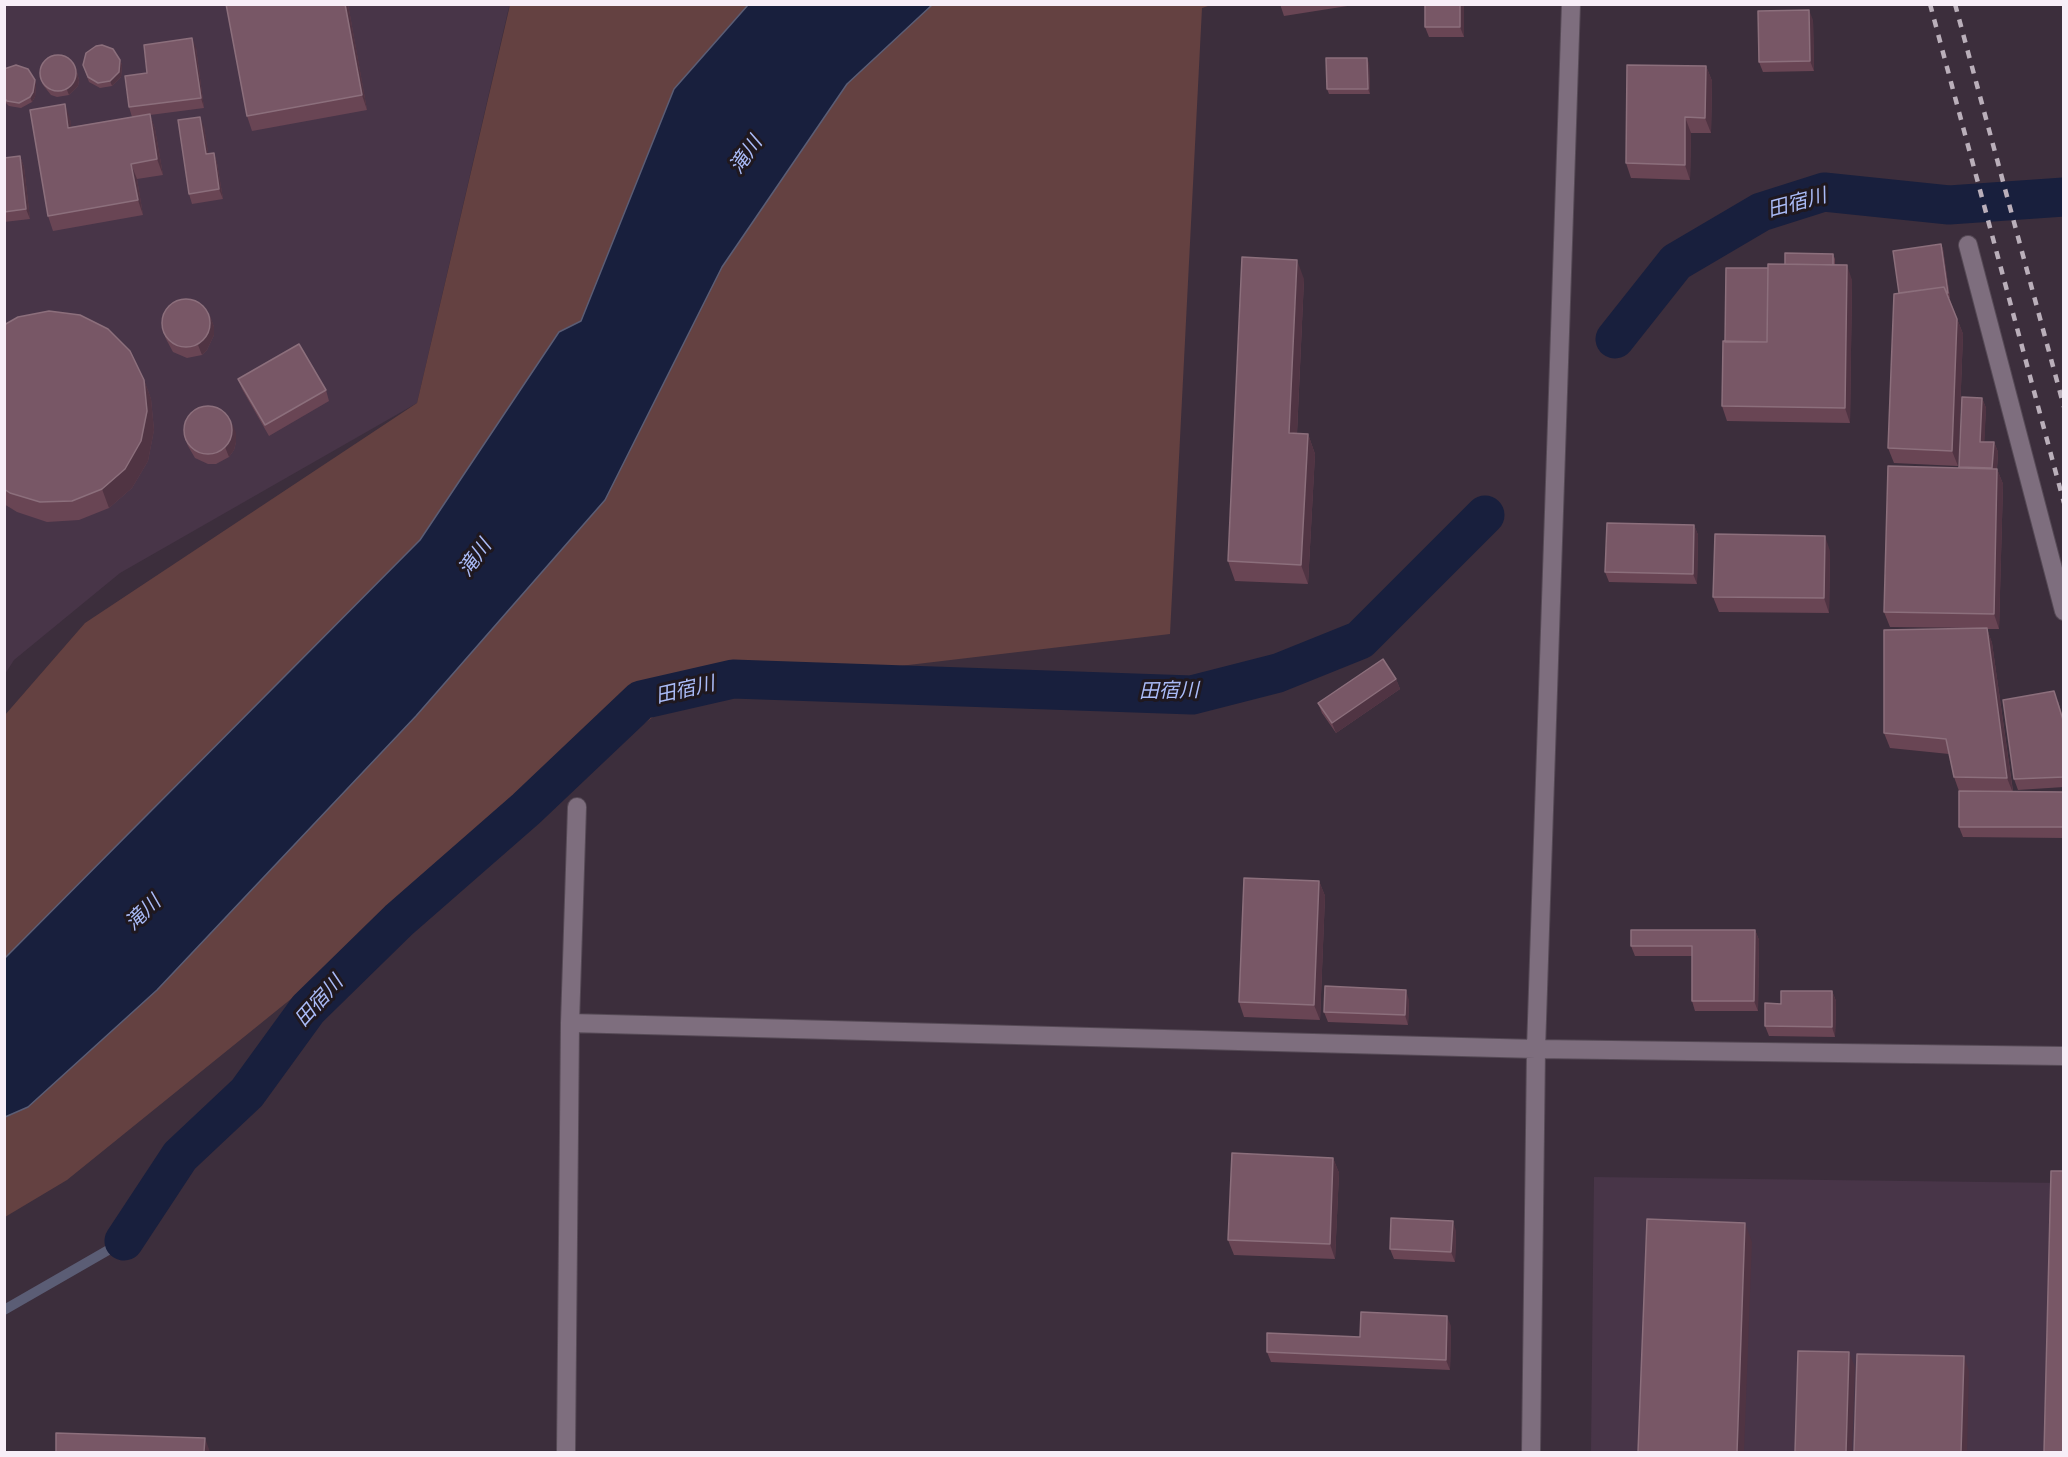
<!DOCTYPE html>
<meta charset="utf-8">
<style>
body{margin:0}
#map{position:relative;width:2068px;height:1457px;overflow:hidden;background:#3c2e3c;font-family:"Public Sans",sans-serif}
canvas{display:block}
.frame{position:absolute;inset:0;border:6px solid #f7eef7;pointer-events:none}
</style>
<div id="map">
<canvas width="2068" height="1457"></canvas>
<div class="frame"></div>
</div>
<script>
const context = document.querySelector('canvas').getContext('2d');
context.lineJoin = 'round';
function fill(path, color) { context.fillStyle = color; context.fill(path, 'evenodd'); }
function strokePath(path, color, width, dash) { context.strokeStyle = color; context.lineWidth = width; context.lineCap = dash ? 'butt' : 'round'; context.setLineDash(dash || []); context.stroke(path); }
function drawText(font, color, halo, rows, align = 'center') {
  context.font = font + ' "Public Sans","Noto Sans JP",sans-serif'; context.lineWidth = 6; context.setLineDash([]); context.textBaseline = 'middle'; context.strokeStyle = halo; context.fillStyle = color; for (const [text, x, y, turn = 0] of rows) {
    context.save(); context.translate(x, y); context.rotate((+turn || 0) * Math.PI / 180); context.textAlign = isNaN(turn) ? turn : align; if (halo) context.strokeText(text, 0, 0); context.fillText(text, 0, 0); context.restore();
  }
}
fill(new Path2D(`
 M 5,5 L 536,5 L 509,7 L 417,403 L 120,573 L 14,660 L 5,674 Z
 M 1594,1177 L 2063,1183 L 2063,1452 L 1591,1452 Z`), '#483548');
fill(new Path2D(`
 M 510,5 L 1211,5 L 1202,8 L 1170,634 L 689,691 L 526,809 L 67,1180 L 5,1217 L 5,715 L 85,623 L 417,403 Z`), '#644141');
const water = new Path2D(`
 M 748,5 L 932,5 L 847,84 L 722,267 L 605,500 L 416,716 L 157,990 L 28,1107 L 5,1117 L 5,958 L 420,540 L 559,332 L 581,321 L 674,89 Z`);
fill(water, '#181f3d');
strokePath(water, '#5b5d75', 1.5);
strokePath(new Path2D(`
 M 4,1310 L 124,1241`), '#5b5d75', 10);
strokePath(new Path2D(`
 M 1615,339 L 1676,262 L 1761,212 L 1824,192 L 1949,205 L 2064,197
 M 124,1241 L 180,1156 L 247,1093 L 308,1009 L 399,920 L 526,809 L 641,700 L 733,679 L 1192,695 L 1278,673 L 1360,640 L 1485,515`), '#181f3d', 39);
const minor = new Path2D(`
 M 1968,245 L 2064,611
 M 570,1023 L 1536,1049 L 2064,1056
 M 566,1452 L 570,1023 L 577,807
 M 1531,1452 L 1536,1049 L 1571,4`);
strokePath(minor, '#564a56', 20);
strokePath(minor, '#7e6e7e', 18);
strokePath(new Path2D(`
 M 1930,4 L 2064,503
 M 1955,4 L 2064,407`), '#baafba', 4.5, [8, 8]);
fill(new Path2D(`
 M 348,4 L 367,110 L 252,131 L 247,116 Z
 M 1280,4 L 1360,4 L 1284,16 Z
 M 1425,4 L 1464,4 L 1464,37 L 1429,37 L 1425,27 Z
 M 1813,20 L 1814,71 L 1763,72 L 1759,62 Z
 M 196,48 L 204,108 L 150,115 L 155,129 L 163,175 L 137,179 L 143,215 L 53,231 L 48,216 L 70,119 L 71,127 L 132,117 L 129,107 L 147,73 Z
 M 120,60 L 122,65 L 121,77 L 112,86 L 100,88 L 89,82 L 83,65 Z
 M 1369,63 L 1370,94 L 1329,94 L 1327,89 Z
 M 1706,66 L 1712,81 L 1711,133 L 1691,133 L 1690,180 L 1631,178 L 1626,163 Z
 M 76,68 L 79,80 L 78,86 L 69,95 L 57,97 L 51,95 L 43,85 L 41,80 Z
 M 4,69 L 35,80 L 36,85 L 35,97 L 32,102 L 21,108 L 9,106 L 4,101 Z
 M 204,127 L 208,153 L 214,153 L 217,163 L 223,199 L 192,204 L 189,194 Z
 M 20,156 L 24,167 L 30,219 L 4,222 L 4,158 Z
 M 1941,244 L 1943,249 L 1950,298 L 1949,298 L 1963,334 L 1958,466 L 1894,463 L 1888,448 Z
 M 1833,254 L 1835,259 L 1835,265 L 1852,280 L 1850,423 L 1727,421 L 1722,406 L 1725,342 L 1768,268 Z
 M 1304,279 L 1297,434 L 1308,434 L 1315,454 L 1308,584 L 1235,581 L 1228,561 Z
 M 210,316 L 214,327 L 214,335 L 207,350 L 202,355 L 187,358 L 173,352 L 166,339 L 162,328 Z
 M 4,325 L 144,380 L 151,399 L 154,430 L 148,461 L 132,488 L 109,508 L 79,520 L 47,522 L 17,512 L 4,504 Z
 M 238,379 L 326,390 L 329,401 L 269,436 L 242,389 Z
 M 1982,398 L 1986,408 L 1984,442 L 1994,442 L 1998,452 L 1997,469 L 2003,484 L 1999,629 L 1987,629 L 1992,643 L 2013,791 L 2064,792 L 2064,838 L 1963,837 L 1959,827 L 1959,791 L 1954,777 L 1949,754 L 1890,748 L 1884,733 L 1972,628 L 1890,627 L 1884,612 L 1960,468 L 1959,467 Z
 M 236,433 L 236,442 L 234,450 L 229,457 L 216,464 L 208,464 L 195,458 L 188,446 L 184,436 Z
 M 1694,525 L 1698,535 L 1697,584 L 1609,582 L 1605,572 Z
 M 1830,551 L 1829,613 L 1719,612 L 1713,597 Z
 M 1396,679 L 1400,689 L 1336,733 L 1322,713 L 1318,703 Z
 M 2058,701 L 2064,721 L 2064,787 L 2018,790 L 2014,779 Z
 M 1319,881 L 1325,896 L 1320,1020 L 1244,1017 L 1239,1002 Z
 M 1755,930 L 1759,940 L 1758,1011 L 1695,1011 L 1692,1001 L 1692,956 L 1635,956 L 1631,946 Z
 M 1832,991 L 1836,1001 L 1835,1037 L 1769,1036 L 1765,1026 L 1781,1004 Z
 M 1409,1000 L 1408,1025 L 1328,1022 L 1324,1012 Z
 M 1333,1158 L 1339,1173 L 1335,1259 L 1234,1255 L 1228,1240 Z
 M 1456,1231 L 1455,1262 L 1394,1259 L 1390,1249 Z
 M 1451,1326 L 1450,1370 L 1271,1362 L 1267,1352 L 1360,1337 Z`), '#694554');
fill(new Path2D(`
 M 345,4 L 348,4 L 367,110 L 362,95 Z
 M 1460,4 L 1464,4 L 1464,37 L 1460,27 Z
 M 1809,10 L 1813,20 L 1814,71 L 1810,61 Z
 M 192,38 L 196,48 L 204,108 L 201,98 Z
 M 1367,58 L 1369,63 L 1370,94 L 1368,89 Z
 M 120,60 L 122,65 L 121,77 L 112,86 L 110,81 Z
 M 74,63 L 79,80 L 78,86 L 69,95 L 67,90 Z
 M 1706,66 L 1712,81 L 1711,133 L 1705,118 Z
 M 35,80 L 36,85 L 35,97 L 32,102 L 30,97 Z
 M 65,104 L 70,119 L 74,143 L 68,128 Z
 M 150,114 L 155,129 L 163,175 L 157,159 Z
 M 200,117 L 204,127 L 210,164 L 206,154 Z
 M 1685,117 L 1691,133 L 1690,180 L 1685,165 Z
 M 214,153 L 217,163 L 223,199 L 219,189 Z
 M 20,156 L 24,167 L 30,219 L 26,209 Z
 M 131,164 L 137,179 L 143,215 L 138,200 Z
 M 1941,244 L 1943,249 L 1950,298 L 1948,293 Z
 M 1297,260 L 1304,279 L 1296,453 L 1289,433 Z
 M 1847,265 L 1852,280 L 1850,423 L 1845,408 Z
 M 210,316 L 214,327 L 214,335 L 207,350 L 202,355 L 198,345 Z
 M 1957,319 L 1963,334 L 1958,466 L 1952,451 Z
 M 144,380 L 151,399 L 154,430 L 148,461 L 132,488 L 109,508 L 102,489 Z
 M 1982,398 L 1986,408 L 1984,452 L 1980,442 Z
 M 232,423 L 236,433 L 236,442 L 234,450 L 229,457 L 225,447 Z
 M 1308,434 L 1315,454 L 1308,584 L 1301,565 Z
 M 1994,442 L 1998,452 L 1996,478 L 1992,468 Z
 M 1997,469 L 2003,484 L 1999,629 L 1994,614 Z
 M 1694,525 L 1698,535 L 1697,584 L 1693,574 Z
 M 1825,536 L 1830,551 L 1829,613 L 1824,598 Z
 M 1987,628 L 1992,643 L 2013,793 L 2007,778 Z
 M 1396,679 L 1400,689 L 1336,733 L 1332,723 Z
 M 1319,881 L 1325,896 L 1320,1020 L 1314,1005 Z
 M 1755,930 L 1759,940 L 1758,1011 L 1754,1001 Z
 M 1406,990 L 1409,1000 L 1408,1025 L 1405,1015 Z
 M 1832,991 L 1836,1001 L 1835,1037 L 1832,1027 Z
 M 1333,1158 L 1339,1173 L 1335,1259 L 1330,1244 Z
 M 1453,1221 L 1456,1231 L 1455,1262 L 1451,1252 Z
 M 1745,1223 L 1752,1242 L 1744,1452 L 1737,1452 Z
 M 1447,1316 L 1451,1326 L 1450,1370 L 1446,1360 Z
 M 1849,1352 L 1855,1367 L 1852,1452 L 1846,1452 Z
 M 1964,1356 L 1969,1371 L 1967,1452 L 1961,1452 Z
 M 205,1438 L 210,1452 L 204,1452 Z`), '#503443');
const building = new Path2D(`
 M 226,4 L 345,4 L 362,95 L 247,116 Z
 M 1425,4 L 1460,4 L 1460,27 L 1425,27 Z
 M 1809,10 L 1810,61 L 1759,62 L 1758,11 Z
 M 192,38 L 201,98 L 129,107 L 125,76 L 147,73 L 144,45 Z
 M 102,45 L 113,49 L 120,60 L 119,72 L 110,81 L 98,83 L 88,77 L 83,65 L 86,53 L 96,46 Z
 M40 73a18 18 0 1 1 36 0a18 18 0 1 1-36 0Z
 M 1326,58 L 1367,58 L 1368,89 L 1327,89 Z
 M 16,65 L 28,69 L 35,80 L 33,92 L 30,97 L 19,103 L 7,101 L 4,98 L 4,69 Z
 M 1627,65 L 1706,66 L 1705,118 L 1685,117 L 1685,165 L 1626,163 Z
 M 65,104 L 68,128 L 150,114 L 157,159 L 131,164 L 138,200 L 48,216 L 30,110 Z
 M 200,117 L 206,154 L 214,153 L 219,189 L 189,194 L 178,120 Z
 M 20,156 L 26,209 L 4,212 L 4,158 Z
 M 1941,244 L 1948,293 L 1947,293 L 1944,287 L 1899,293 L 1893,251 Z
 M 1785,253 L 1833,254 L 1833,265 L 1785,264 Z
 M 1242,257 L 1297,260 L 1289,433 L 1308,434 L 1301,565 L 1228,561 Z
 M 1768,264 L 1847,265 L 1845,408 L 1722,406 L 1723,341 L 1767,342 Z
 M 1726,268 L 1768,268 L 1767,342 L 1725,342 Z
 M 1944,287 L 1957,319 L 1952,451 L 1888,448 L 1894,294 Z
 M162 323a24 24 0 1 1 48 0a24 24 0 1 1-48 0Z
 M 49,311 L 80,315 L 108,329 L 130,351 L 144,380 L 147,411 L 141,441 L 125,469 L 102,489 L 72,501 L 40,502 L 10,493 L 4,489 L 4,325 L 18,317 Z
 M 299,344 L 326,390 L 265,425 L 238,379 Z
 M 1962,397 L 1982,398 L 1980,442 L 1994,442 L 1992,468 L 1959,467 Z
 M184 430a24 24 0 1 1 48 0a24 24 0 1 1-48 0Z
 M 1888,466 L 1997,469 L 1994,614 L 1884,612 Z
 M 1607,523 L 1694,525 L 1693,574 L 1605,572 Z
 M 1715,534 L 1825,536 L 1824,598 L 1713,597 Z
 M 1987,628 L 2007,778 L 1954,777 L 1946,739 L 1884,733 L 1884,630 Z
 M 1383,659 L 1396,679 L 1332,723 L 1318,703 Z
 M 2054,691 L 2064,723 L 2064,777 L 2014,779 L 2003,700 Z
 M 1959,791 L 2064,792 L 2064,827 L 1959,827 Z
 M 1244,878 L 1319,881 L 1314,1005 L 1239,1002 Z
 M 1631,930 L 1755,930 L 1754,1001 L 1692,1001 L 1692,946 L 1631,946 Z
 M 1325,986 L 1406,990 L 1405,1015 L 1324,1012 Z
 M 1781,991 L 1832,991 L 1832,1027 L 1765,1026 L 1765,1003 L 1781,1004 Z
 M 1232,1153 L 1333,1158 L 1330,1244 L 1228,1240 Z
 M 2051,1171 L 2064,1171 L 2064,1452 L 2044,1452 Z
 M 1391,1218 L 1453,1221 L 1451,1252 L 1390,1249 Z
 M 1647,1219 L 1745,1223 L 1737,1452 L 1638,1452 Z
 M 1361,1312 L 1447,1316 L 1446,1360 L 1267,1352 L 1267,1333 L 1360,1337 Z
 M 1798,1351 L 1849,1352 L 1846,1452 L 1795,1452 Z
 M 1857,1354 L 1964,1356 L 1961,1452 L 1854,1452 Z
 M 56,1433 L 205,1438 L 204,1452 L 56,1452 Z`);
fill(building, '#785766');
strokePath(building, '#8c6f7c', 1.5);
drawText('italic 20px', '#aabbf7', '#1f181f', [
 ["滝川",746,155,-55],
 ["田宿川",1797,203,-15],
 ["滝川",475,558,-54],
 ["田宿川",685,690,-13],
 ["田宿川",1169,691,-1],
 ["滝川",143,913,-44],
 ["田宿川",319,1001,-48]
]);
</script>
